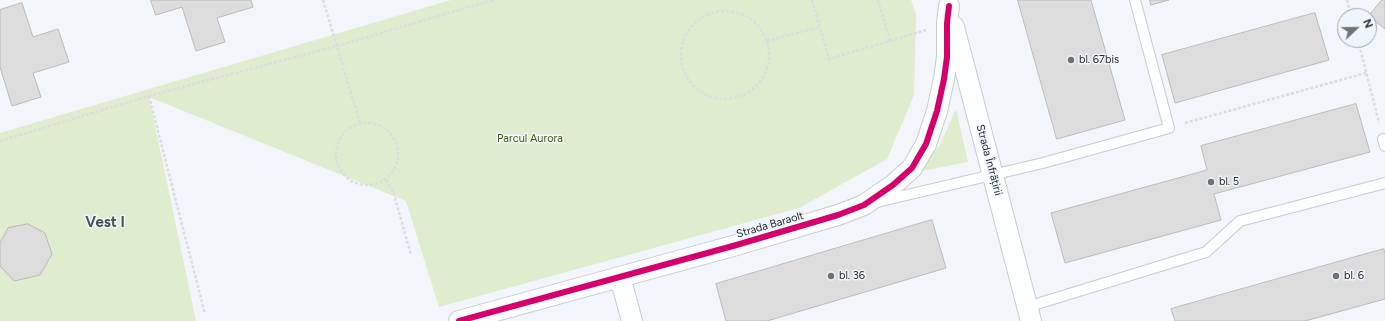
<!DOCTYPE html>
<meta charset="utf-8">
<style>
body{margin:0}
#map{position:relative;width:1385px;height:321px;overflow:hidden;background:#f2f5f9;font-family:Figtree,sans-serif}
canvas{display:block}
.north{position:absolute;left:1337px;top:8px;width:40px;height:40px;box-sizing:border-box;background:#eff5fc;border:1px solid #a0a5aa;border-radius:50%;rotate:68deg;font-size:11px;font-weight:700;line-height:16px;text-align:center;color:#2a2c2f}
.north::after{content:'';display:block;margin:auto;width:14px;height:18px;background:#707276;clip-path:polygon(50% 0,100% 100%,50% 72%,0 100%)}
</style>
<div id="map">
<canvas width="1385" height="321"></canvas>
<div class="north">N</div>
</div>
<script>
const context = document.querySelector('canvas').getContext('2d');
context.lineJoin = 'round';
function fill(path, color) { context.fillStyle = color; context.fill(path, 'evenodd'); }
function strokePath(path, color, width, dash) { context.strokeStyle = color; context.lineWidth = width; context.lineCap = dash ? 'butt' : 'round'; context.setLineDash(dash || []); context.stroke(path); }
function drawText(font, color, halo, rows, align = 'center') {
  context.font = font + ' Figtree,sans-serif'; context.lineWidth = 3; context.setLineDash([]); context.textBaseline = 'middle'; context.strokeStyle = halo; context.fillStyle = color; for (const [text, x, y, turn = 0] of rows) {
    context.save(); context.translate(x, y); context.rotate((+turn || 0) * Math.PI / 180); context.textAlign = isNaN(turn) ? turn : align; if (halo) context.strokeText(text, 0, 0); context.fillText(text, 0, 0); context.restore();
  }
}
fill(new Path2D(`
 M 451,0 L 911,0 L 916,14 L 914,95 L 887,159 L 799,208 L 439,307 L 406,201 L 149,97 L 196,321 L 0,321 L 0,133 Z
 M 956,109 L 968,162 L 915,172 L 940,145 Z`), '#dfecce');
const building = new Path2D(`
 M 151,0 L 251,0 L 253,7 L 217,18 L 225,42 L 196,51 L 182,7 L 156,15 Z
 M 1018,0 L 1091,0 L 1125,120 L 1057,139 Z
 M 1150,0 L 1169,0 L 1151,5 Z
 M 1382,0 L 1385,0 L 1385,29 L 1369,16 Z
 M 22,3 L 33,37 L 58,29 L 69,62 L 33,73 L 41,97 L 12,106 L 0,67 L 0,10 Z
 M 1315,13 L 1329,60 L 1175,103 L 1162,55 Z
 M 1356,104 L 1370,152 L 1214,194 L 1221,220 L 1065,263 L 1051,213 L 1207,170 L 1201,146 Z
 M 932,220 L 946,268 L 767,321 L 726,321 L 716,284 Z
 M 28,224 L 45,233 L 52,254 L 40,275 L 14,281 L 0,266 L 0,243 L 8,228 Z
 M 1384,249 L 1385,254 L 1385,299 L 1305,321 L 1175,321 L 1171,309 Z`);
fill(building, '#ddddde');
strokePath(building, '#bcbcbc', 1);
const service = new Path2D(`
 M 1383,139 L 1385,146
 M 877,202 L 1043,163 L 1169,128 L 1135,0
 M 1027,307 L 1206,252 L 1240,221 L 1385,183`);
const minor = new Path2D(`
 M 954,27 L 1031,321
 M 620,277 L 632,321
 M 459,321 L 733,246 L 838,215 L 864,205 L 893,185 L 912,168 L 926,144 L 937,111 L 944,79 L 947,57 L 947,23 L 949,6`);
strokePath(service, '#cacccf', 12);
strokePath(minor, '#cacccf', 22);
strokePath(new Path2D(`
 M 323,0 L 360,123
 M 812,0 L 829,59 L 890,41 L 878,0
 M 1347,0 L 1351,16
 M681 55a44 44 0 1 1 88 0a44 44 0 1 1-88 0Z
 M 1358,40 L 1379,123
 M 767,41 L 820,27
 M 890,41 L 926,30
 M 149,96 L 205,314
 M336 154a31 31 0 1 1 62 0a31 31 0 1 1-62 0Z
 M 1185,123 L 1366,73
 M 0,141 L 149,96 L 337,46 L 493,0
 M 386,180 L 393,191 L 411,255`), '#dcdddf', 2.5, [3, 2]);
strokePath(service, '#fdfefe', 10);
strokePath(minor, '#fdfefe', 20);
strokePath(new Path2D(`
 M 459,321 L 733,246 L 838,215 L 864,205 L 893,185 L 912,168 L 926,144 L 937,111 L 944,79 L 947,57 L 947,23 L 949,6`), '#d6006c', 6);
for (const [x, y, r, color] of [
 [1071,60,4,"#707276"],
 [1211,182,4,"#707276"],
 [831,276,4,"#707276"],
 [1336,276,4,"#707276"]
]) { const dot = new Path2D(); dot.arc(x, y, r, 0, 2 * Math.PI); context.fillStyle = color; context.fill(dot); strokePath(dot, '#eff5fc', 1.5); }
drawText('11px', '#2a2c2f', '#eff5fc', [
 ["bl. 67bis",1079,60],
 ["bl. 5",1219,182],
 ["bl. 36",839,276],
 ["bl. 6",1344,276]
], 'left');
drawText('11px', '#4a6104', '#eff5fc', [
 ["Parcul Aurora",530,139]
]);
drawText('11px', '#2a2c2f', '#eff5fc', [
 ["Strada Înfrățirii",989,160,75],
 ["Strada Baraolt",770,225,-16]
]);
drawText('bold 15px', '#4d5258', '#eff5fc', [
 ["Vest I",105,223]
]);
</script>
